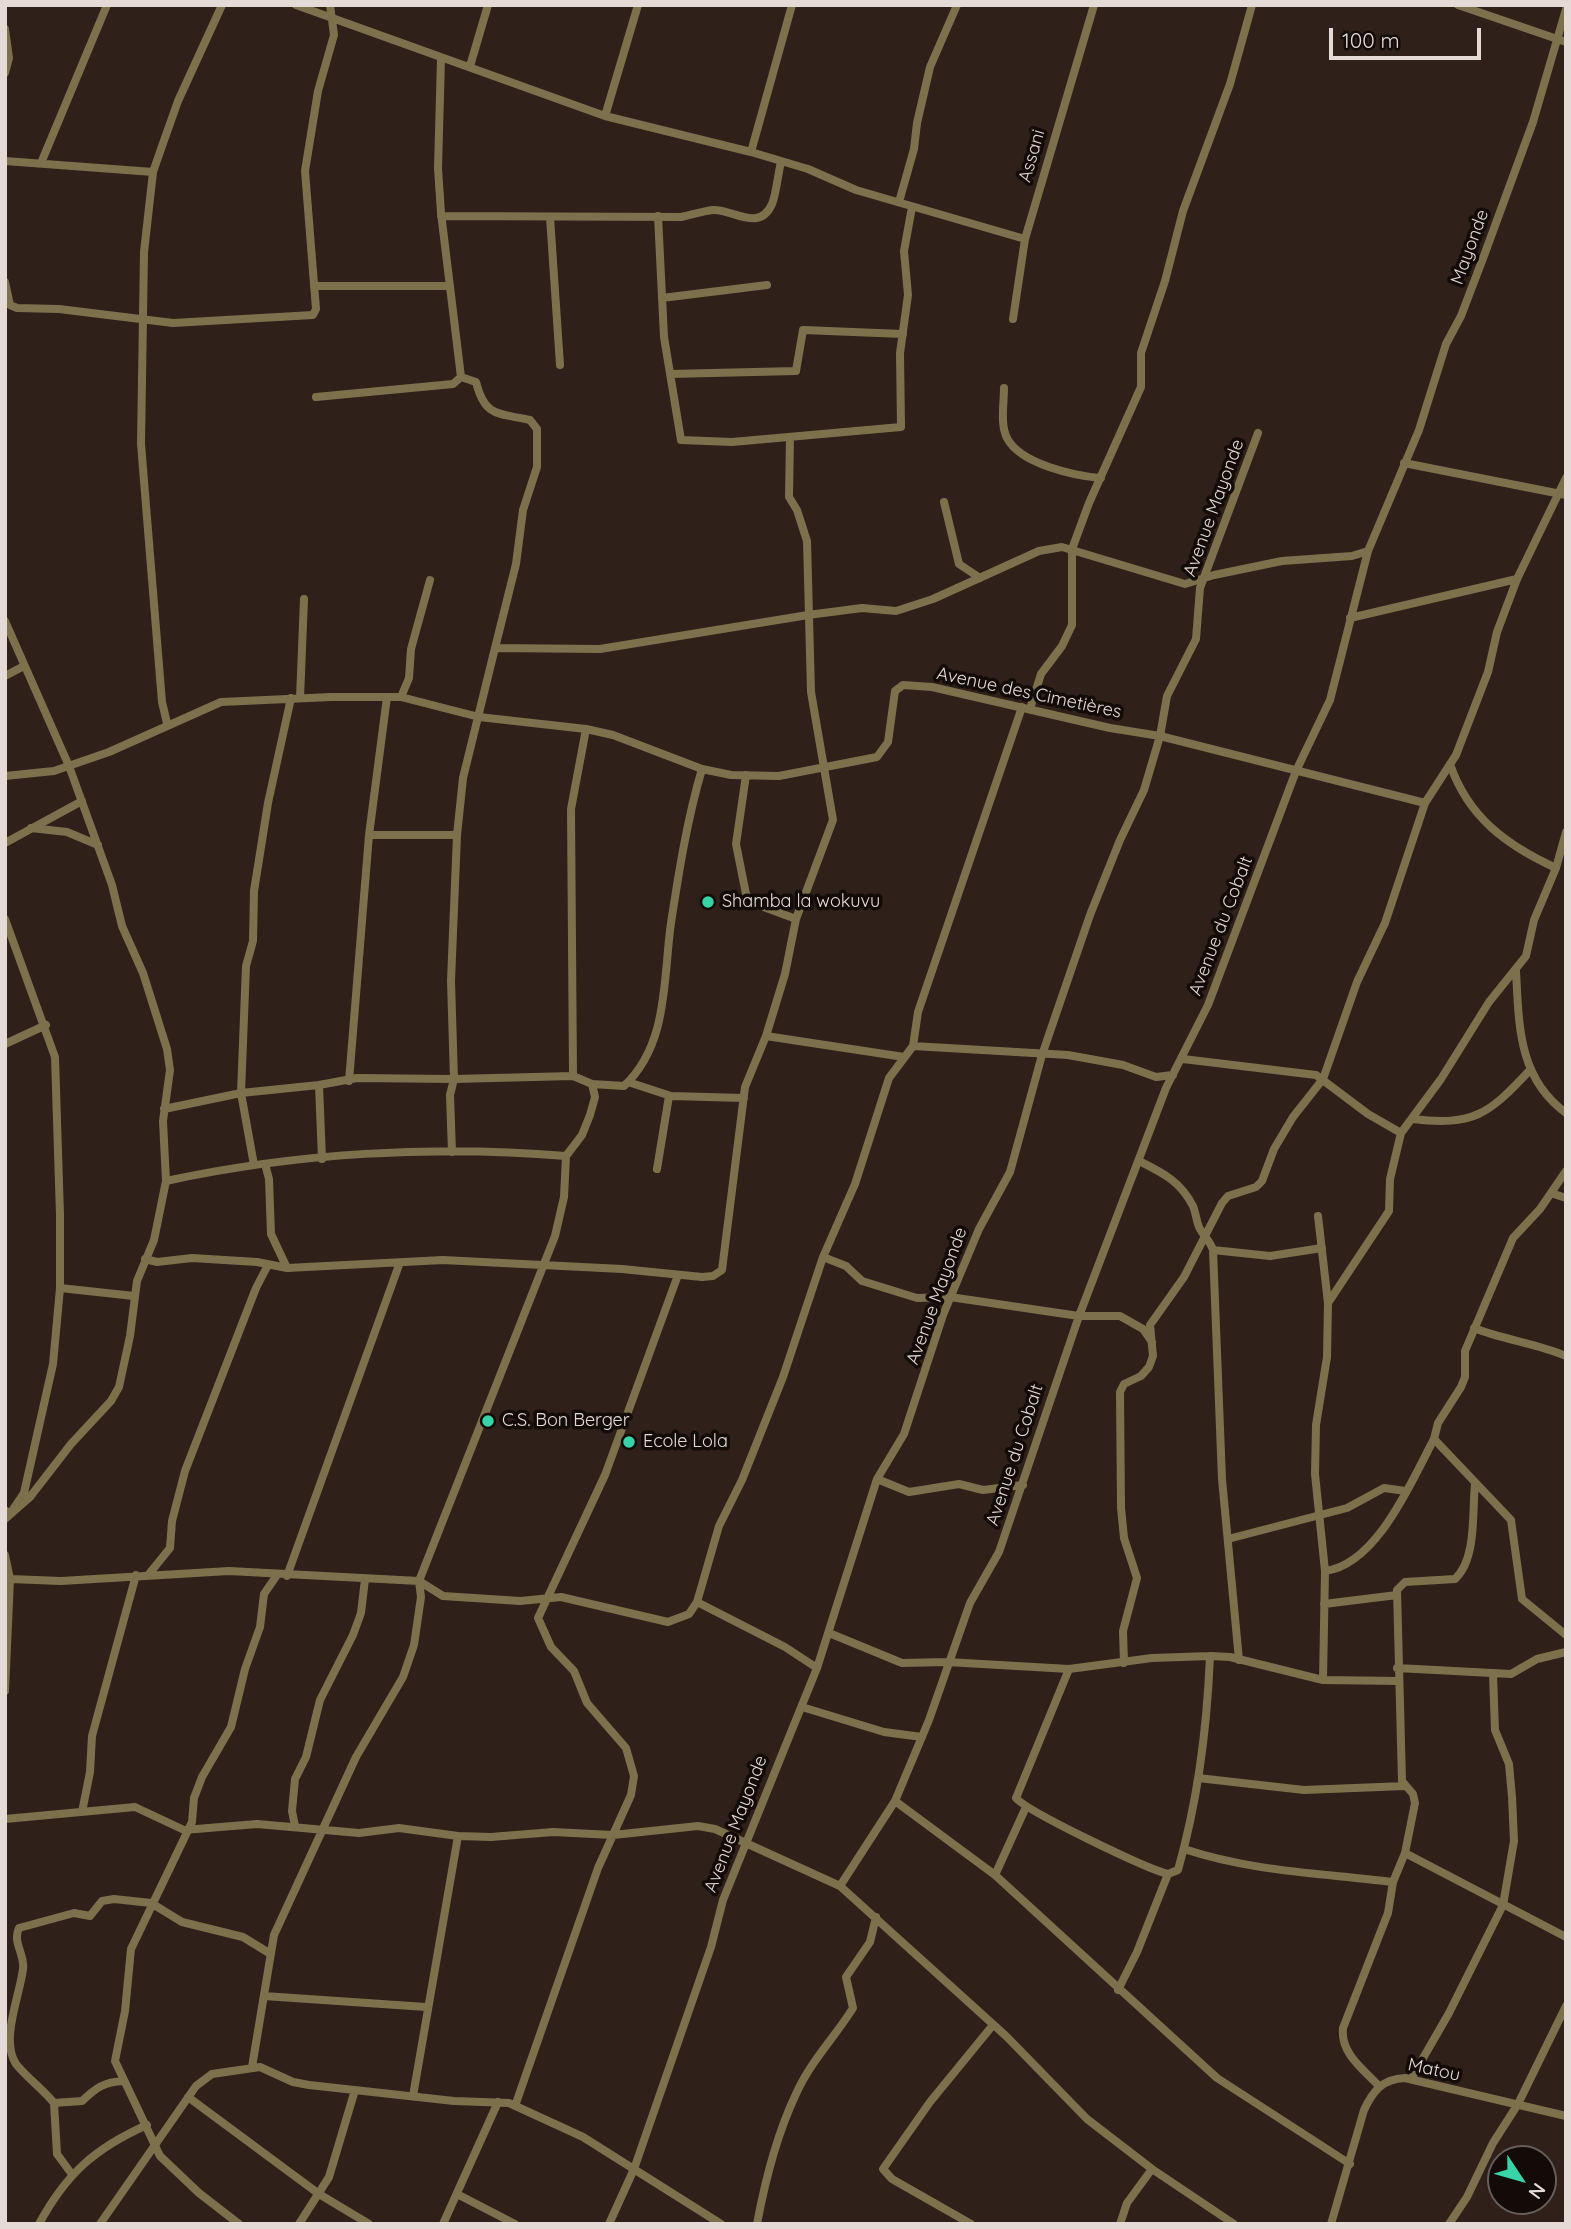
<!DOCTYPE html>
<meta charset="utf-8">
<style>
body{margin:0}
#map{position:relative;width:1571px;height:2229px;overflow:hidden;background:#2f2019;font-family:Quicksand,sans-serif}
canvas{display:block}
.frame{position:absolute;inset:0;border:7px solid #e5dad5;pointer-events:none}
.north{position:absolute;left:1487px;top:2145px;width:70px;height:70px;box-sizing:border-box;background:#120b08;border:2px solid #665e5a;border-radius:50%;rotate:126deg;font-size:19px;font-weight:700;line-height:28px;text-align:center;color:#e5dad5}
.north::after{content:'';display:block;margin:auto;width:24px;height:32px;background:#36d4a7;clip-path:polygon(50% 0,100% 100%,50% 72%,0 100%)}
.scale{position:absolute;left:1329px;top:28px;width:152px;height:32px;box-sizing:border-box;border:4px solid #e5dad5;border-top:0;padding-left:9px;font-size:21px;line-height:24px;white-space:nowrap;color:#e5dad5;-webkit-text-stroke:5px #120b08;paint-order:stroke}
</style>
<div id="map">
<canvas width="1571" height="2229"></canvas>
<div class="frame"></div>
<div class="north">N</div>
<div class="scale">100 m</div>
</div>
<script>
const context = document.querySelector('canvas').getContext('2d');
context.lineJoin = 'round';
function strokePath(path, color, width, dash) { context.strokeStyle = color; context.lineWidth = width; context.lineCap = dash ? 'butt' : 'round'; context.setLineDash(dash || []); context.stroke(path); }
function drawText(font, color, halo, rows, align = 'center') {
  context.font = font + ' Quicksand,sans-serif'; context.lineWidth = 7; context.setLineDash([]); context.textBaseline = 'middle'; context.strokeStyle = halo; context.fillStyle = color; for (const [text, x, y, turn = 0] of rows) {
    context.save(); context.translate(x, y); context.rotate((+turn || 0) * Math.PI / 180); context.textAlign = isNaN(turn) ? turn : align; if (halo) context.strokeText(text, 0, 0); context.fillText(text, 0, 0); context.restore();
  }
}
strokePath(new Path2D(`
 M 296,5 L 605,116 L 751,152 L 808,169 L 856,190 L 1025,239
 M 1458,5 L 1566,42
 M 5,29 L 9,58 L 5,73
 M 441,59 L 438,168 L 441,213 L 461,377
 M 470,66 L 488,5
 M 605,116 L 638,5
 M 751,152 L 792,5
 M 5,161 L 153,172
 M 41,163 L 107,5
 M 899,202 L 914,149 L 917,123 L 930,67 L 957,5
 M 441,216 L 681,217 C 691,215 703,211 713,210 C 733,209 759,233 772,204 C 776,195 778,174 781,162
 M 658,216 L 664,337 L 681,440 L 732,442 L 901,427 L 900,353 L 908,295 L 904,251 L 912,207
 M 550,217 L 560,365
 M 5,282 L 10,305 L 17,308 L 59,309 L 173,323 L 313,315 L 316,309 L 305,171 L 318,91 L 334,35 L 330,5
 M 314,286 L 448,286
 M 662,298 L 767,285
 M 1013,319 L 1025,239 L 1094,5
 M 670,374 L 796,371 L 803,330 L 903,334
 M 461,377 L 476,382 C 485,418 499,413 530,420 L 537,429 L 537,467 L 523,510 L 516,564 L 495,648
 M 1004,388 C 1004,403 1000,425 1007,438 C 1020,464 1075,476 1101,478
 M 316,397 L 453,384 L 461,377
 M 1404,463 L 1566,495
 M 944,502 L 959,564 L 980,578
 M 1350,618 L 1517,579
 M 5,621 L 69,766 L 112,885 L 122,926 L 143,973 L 167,1049 L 170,1070 L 163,1121 L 166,1181 L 154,1240 L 137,1281 L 130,1336 L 119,1387 L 111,1401 L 71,1444 L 30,1497 L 5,1519
 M 5,676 L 24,666
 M 387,697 L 369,835 L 457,835
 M 401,697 L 409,678 L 411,649 L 430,580
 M 300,698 L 304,599
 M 1030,709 L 1041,674 L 1062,646 L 1072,625 L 1072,549 L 1089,503 L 1141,387 L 1141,353 L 1165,281 L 1183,211 L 1230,84 L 1252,5
 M 167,723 L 162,702 L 141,444 L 144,252 L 153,172 L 161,149 L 178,101 L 222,5
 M 1450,764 C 1468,817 1506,845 1556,868
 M 746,775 L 736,844 L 746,894 L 753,903 L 796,919
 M 5,776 L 54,771 L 109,752 L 221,702 L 331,697 L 401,697 L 479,717 L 586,729 L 613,735 L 702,769 L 731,775 L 779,776 L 877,757 L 888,742 L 895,691 L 903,685 L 932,687 L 1110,728 L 1160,736 L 1425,803
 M 31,828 L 67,832 L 98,845
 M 5,843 L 82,801
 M 5,919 L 55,1057 L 60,1215 L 60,1288 L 53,1364 L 24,1493 L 10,1514 L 5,1510
 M 1516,971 C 1519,1025 1518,1078 1566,1113
 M 766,1036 L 904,1057
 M 5,1044 L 46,1025
 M 913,1046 L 1068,1055 L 1123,1065 L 1156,1077 L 1173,1075
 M 1183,1059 L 1316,1075 L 1368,1114 L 1401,1133
 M 573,1076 L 571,809 L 586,729
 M 349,1081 L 369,835
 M 628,1082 L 671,1096 L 744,1098
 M 592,1084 L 624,1086 C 669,1044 663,978 671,923 C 679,871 687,820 702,769
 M 164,1109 L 241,1093 L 319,1085
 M 1412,1119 C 1474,1126 1488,1115 1530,1070
 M 322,1159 L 319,1085 L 357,1078 L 454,1079 L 450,1095 L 452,1152
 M 1139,1161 C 1163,1173 1180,1181 1193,1206 C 1196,1213 1196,1220 1199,1227 C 1203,1236 1210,1240 1213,1250 L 1222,1479 L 1239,1660
 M 265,1164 L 269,1179 L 271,1234 L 287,1268
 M 254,1165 L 241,1093 L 246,966 L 253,941 L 254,891 L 268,803 L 291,698
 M 657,1169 L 669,1096
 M 1566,1171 L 1540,1209 L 1513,1238 L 1465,1351 L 1465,1377 L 1461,1387 L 1438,1423 L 1434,1439 L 1511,1520 L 1522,1599 L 1566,1635
 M 166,1181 C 295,1153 434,1145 566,1156
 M 1551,1193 L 1566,1198
 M 1318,1216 L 1328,1303 L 1327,1357 L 1316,1425 L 1315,1474 L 1325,1571 L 1323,1680
 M 1213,1250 L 1270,1256 L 1322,1248
 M 823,1257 L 846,1266 L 862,1281 L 917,1298 L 950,1297 L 1079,1316 L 1120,1316 L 1143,1329 L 1152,1342
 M 145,1259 L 157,1262 L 192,1258 L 257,1262 L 287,1268 L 443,1260 L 622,1269 L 702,1277 L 713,1276 L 722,1270 L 745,1087 L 766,1036 L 785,974 L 796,919 L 833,820 L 811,692 L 807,541 L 797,510 L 789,497 L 790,437
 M 60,1288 L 134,1296
 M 1328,1303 L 1389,1211 L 1390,1179 L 1401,1133 L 1441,1079 L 1489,1002 L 1526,956 L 1534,920 L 1556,868 L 1566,832
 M 1474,1328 C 1504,1340 1536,1343 1566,1356
 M 877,1479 L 909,1492 L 959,1484 L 983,1490 L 1023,1485
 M 1228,1539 L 1347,1508 L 1384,1488 L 1406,1491
 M 5,1555 L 10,1579 L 5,1691
 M 1325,1571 C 1377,1565 1412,1480 1434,1439
 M 149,1574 L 170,1548 L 172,1521 L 185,1471 L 256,1288 L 268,1265
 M 287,1576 L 399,1265
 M 10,1579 L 61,1581 L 229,1571 L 419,1581 L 443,1596 L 520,1601 L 561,1597 L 668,1622 L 689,1614 L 697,1602 L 719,1526 L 742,1480 L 783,1377 L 823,1257 L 855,1184 L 889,1078 L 913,1046 L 918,1012 L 1022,707
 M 697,1602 L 785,1647 L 817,1668
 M 1324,1604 L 1397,1595
 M 829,1633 L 902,1663 L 947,1662 L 1069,1669 L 1152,1658 L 1210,1656 L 1230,1657 L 1323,1680 L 1398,1681
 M 1124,1663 L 1123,1631 L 1137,1578 L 1124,1538 L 1121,1508 L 1120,1392 L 1124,1384 L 1141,1376 L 1149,1367 L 1153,1356 L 1150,1325 L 1184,1277 L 1222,1203 L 1228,1196 L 1256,1187 L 1262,1181 L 1274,1149 L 1293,1117 L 1323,1079 L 1357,982 L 1385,923 L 1425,803 L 1456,755 L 1488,672 L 1497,632 L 1517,579 L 1566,478
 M 1397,1668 L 1511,1674 L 1537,1659 L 1566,1652
 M 1069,1669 L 1016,1798 C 1028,1812 1147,1869 1168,1874 L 1178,1870 C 1198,1800 1207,1728 1210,1656
 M 802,1707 L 884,1732 L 922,1737
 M 1198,1778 L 1304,1790 L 1405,1786
 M 895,1801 L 995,1875 L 1217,2078 L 1350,2164
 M 82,1812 L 90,1772 L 92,1736 L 136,1575
 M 5,1819 L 135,1807 L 184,1830 L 257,1824 L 359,1833 L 399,1828 L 458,1836 L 491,1837 L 553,1832 L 613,1835 L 698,1826 L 715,1829 L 840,1886 L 1006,2036 L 1087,2119 L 1152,2169 L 1234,2224
 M 295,1826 L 292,1811 L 295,1779 L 306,1757 L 320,1700 L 353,1635 L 361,1613 L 365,1579
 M 1184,1849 C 1254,1872 1320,1873 1393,1882
 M 1405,1853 L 1566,1937
 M 995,1875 L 1026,1807
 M 840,1886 L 895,1801 L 929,1720 L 970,1603 L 999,1552 L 1079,1316 L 1166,1088 L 1208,1005 L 1296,771 L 1330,700 L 1368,551 L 1419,430 L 1446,344 L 1461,316 L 1485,253 L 1533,122 L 1566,9
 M 1118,1990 L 1137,1952 L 1168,1874
 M 264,1996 L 426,2007
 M 252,2067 L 274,1935 L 356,1757 L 403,1677 L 414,1645 L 421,1597 L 419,1581 L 555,1236 L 564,1197 L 566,1156 L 582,1135 L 590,1115 L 595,1097 L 592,1084 L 573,1076 L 454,1079 L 451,981 L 457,835 L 463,778 L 495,648 L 600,649 L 808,615 L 862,608 L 896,611 L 933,599 L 1039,551 L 1062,547 L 1185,584 L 1214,575 L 1282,561 L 1352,556 L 1368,551
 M 1411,2079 L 1449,2013 L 1503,1905 L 1514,1841 L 1512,1797 L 1509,1764 L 1495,1730 L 1493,1674
 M 1379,2086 C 1363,2069 1340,2053 1343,2028 L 1388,1913 L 1393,1882 L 1405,1853 L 1415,1803 L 1413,1794 L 1402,1781 L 1397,1590 L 1405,1582 L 1455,1579 C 1477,1559 1472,1512 1475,1484
 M 413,2096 L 458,1836
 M 188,2097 L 319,2194 L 369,2224
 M 54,2103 L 82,2101 C 96,2088 103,2082 124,2081
 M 515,2106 L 598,1868 L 631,1795 L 634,1776 L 626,1748 L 587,1703 L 574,1671 L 551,1647 L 538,1618 L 605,1475 L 678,1275
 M 71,2173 L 57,2154 L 54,2103 C 43,2089 27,2078 16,2064 C 0,2040 20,1995 23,1969 C 25,1954 12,1942 19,1928 L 74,1913 L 90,1916 L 102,1901 L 114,1899 L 151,1903 L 182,1922 L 243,1937 L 269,1953
 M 457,2194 L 515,2224
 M 39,2224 C 66,2174 95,2148 147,2125
 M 100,2224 L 196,2086 L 212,2074 L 260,2067 L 293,2082 L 309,2085 L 454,2101 L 509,2103 L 583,2137 L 721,2224
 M 239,2224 L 199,2193 L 160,2156 L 115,2061 L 125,2011 L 131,1949 L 192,1822 L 194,1798 L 202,1777 L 231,1727 L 245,1669 L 260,1627 L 264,1594 L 277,1575
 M 299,2224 L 329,2177 L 355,2090
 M 443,2224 L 498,2102
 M 609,2224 L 634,2169 L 711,1947 L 723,1900 L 817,1668 L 877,1479 L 904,1434 L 943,1315 L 979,1229 L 1010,1172 L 1042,1055 L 1090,915 L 1120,840 L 1144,790 L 1160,736 L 1167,696 L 1196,639 L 1200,588 L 1258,433
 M 757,2224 C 765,2181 777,2134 796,2094 C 810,2062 835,2037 853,2008 L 846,1977 L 870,1942 L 876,1917
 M 971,2224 L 892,2179 L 883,2169 L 930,2102 L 993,2025
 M 1120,2224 L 1127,2203 L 1152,2169
 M 1331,2224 L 1364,2110 C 1373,2091 1382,2079 1405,2078 L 1566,2116
 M 1449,2224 L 1467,2197 L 1493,2143 L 1518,2104 L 1566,2006`), '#7d714d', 8);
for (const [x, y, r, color] of [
 [708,902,7,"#36d4a7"],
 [488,1421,7,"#36d4a7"],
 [629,1442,7,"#36d4a7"]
]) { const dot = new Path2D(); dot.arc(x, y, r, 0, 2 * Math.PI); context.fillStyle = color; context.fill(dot); strokePath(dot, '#120b08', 2.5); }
drawText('18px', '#e5dad5', '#120b08', [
 ["Assani",1032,156,-74],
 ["Mayonde",1470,247,-70],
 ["Avenue Mayonde",1214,508,-70],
 ["Avenue des Cimetières",1029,693,12],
 ["Avenue du Cobalt",1221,926,-69],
 ["Avenue Mayonde",937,1296,-70],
 ["Avenue du Cobalt",1015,1455,-72],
 ["Avenue Mayonde",736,1824,-69],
 ["Matou",1434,2070,12]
]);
drawText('18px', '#e5dad5', '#120b08', [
 ["Shamba la wokuvu",722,902],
 ["C.S. Bon Berger",502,1421],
 ["Ecole Lola",643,1442]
], 'left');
</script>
